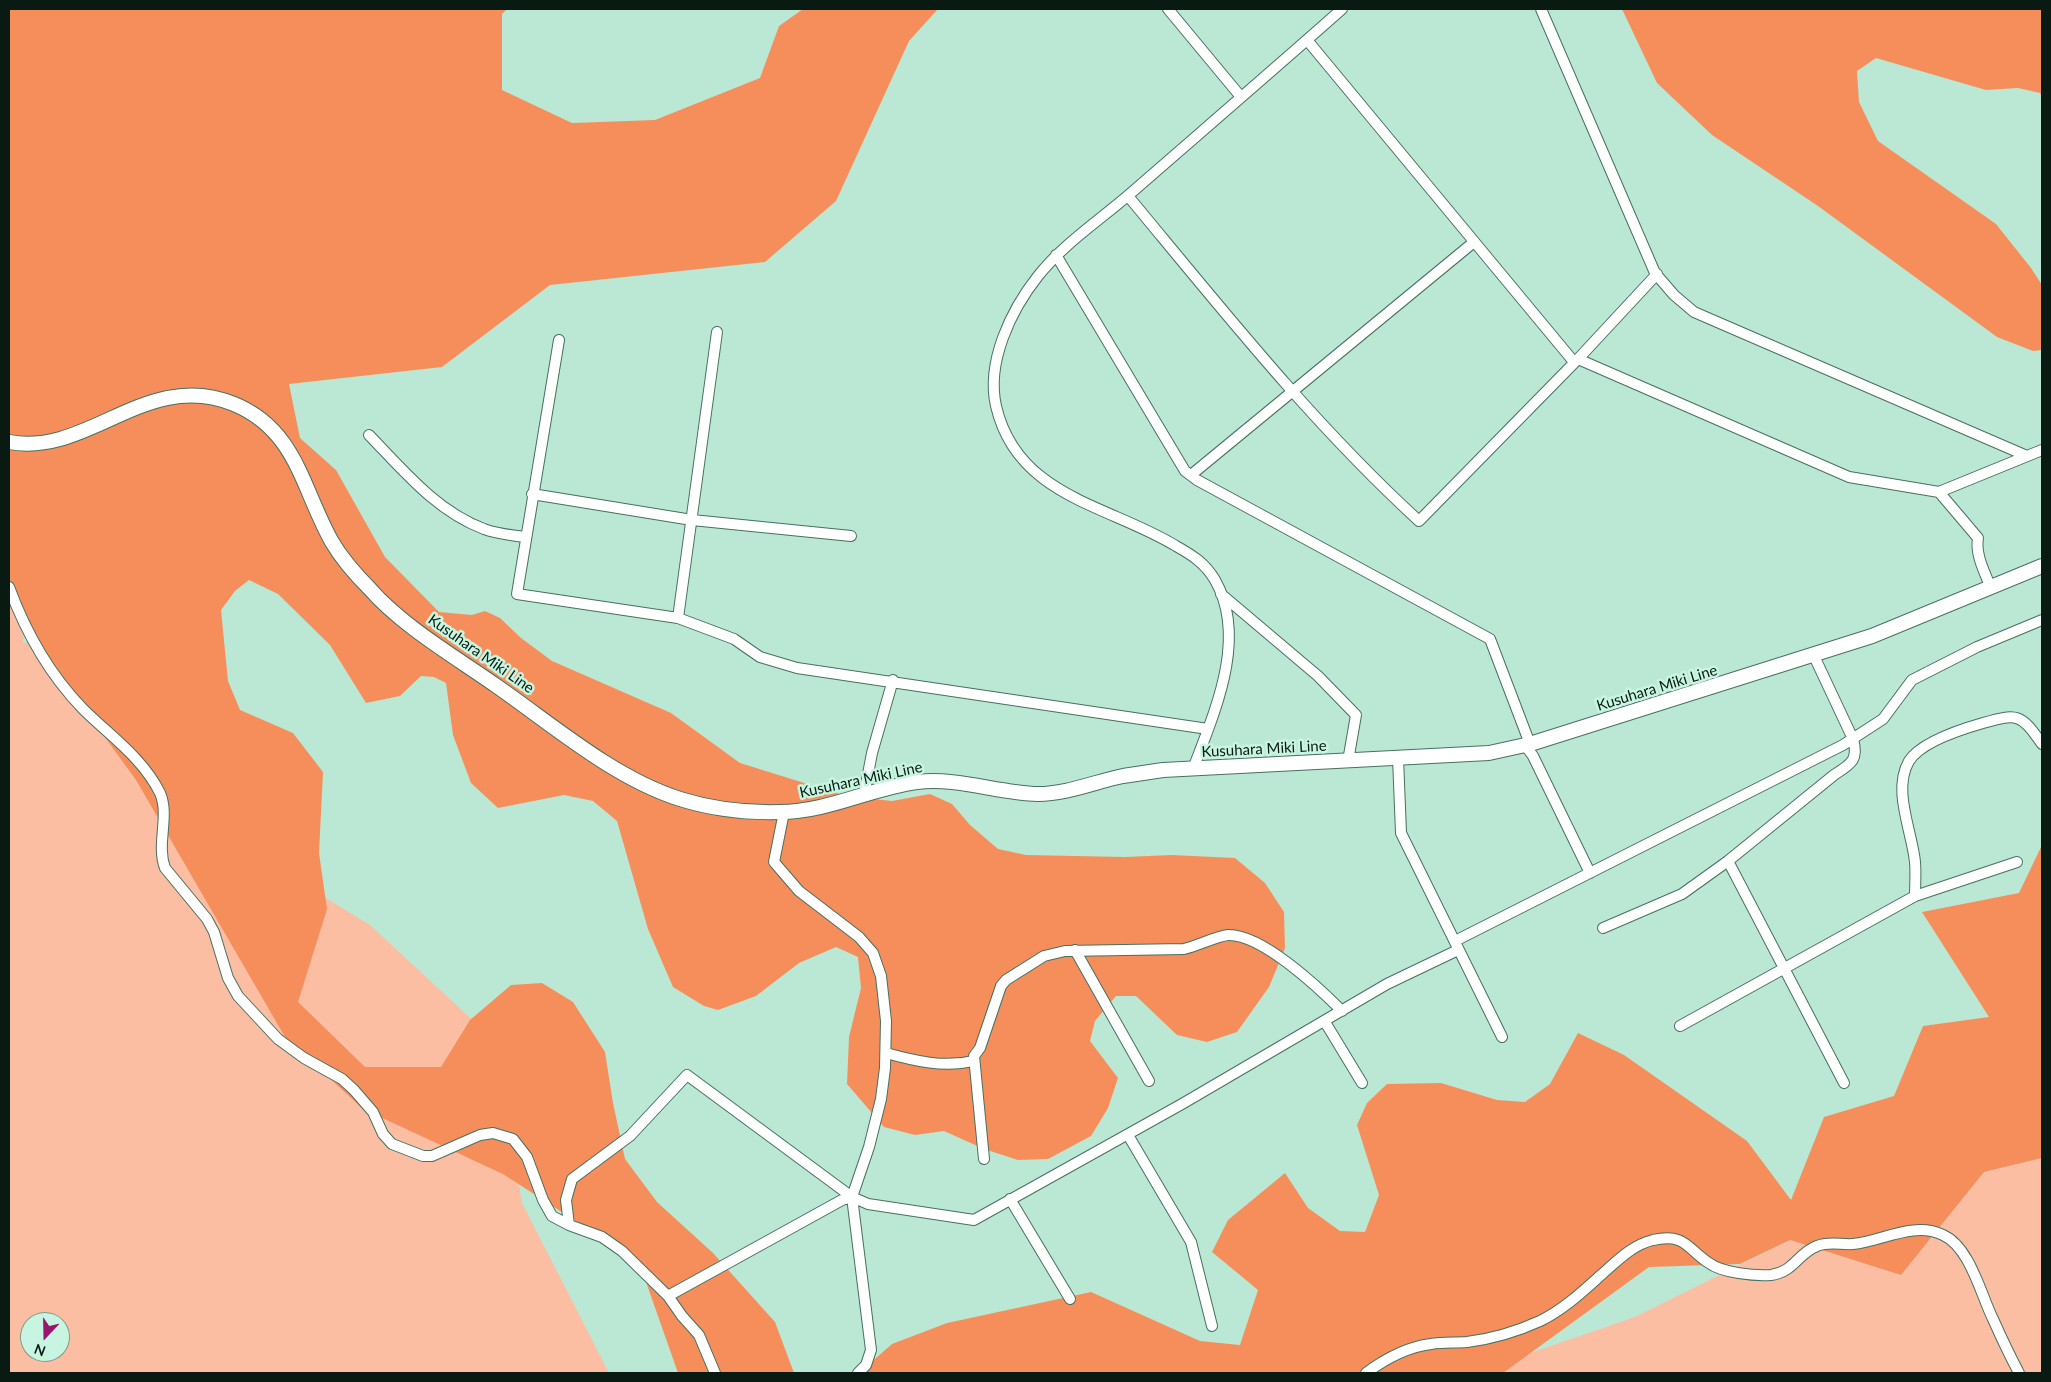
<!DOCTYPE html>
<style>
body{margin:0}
#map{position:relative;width:2051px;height:1382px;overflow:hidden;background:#bbe8d4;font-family:Lato,sans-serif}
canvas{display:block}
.frame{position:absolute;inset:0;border:10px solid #091a13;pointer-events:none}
.north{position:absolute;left:20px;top:1312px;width:50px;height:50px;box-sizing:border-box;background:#c8f5e1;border:1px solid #7c9d8f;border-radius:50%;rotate:201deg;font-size:14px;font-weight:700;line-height:20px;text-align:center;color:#091a13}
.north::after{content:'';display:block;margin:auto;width:18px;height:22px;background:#98176d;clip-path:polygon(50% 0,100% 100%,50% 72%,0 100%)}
</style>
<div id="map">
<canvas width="2051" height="1382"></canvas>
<div class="frame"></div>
<div class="north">N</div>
</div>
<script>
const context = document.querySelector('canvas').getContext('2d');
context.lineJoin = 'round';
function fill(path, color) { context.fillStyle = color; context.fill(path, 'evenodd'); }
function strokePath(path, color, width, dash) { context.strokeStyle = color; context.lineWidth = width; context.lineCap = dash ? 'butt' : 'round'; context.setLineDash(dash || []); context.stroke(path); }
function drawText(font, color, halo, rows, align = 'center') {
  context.font = font + ' Lato,sans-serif'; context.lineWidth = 5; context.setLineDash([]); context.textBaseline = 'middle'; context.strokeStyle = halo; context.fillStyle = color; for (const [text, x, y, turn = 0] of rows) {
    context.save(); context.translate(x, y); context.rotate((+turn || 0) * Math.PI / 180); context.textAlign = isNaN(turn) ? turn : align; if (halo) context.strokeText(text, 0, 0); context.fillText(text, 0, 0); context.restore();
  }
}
fill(new Path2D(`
 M 9,537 L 33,574 L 23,642 L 167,685 L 221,834 L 370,925 L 493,1039 L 522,1203 L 609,1373 L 9,1373 ZM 30,1322 L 60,1322 L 60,1352 L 30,1352 Z
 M 2042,1158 L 2042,1373 L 1472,1373 L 1635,1317 L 1790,1240 L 1901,1275 L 1984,1172 Z`), '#fbbea2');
fill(new Path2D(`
 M 9,9 L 507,9 L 502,14 L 502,90 L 572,123 L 655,120 L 760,78 L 779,26 L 803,9 L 938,9 L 909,41 L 836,201 L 765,262 L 550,285 L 442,367 L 289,384 L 300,438 L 336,470 L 385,557 L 439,612 L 472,615 L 485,611 L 500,618 L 521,638 L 552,661 L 671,713 L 740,763 L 846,796 L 892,801 L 930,794 L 952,804 L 970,825 L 998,849 L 1026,855 L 1125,857 L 1172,855 L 1235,858 L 1265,883 L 1284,912 L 1285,948 L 1269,987 L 1237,1032 L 1207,1042 L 1177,1035 L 1136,996 L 1116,996 L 1095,1021 L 1090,1041 L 1118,1078 L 1108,1108 L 1091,1136 L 1048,1159 L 1018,1160 L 984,1149 L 944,1131 L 915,1135 L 884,1127 L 847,1084 L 849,1037 L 861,988 L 858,957 L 836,947 L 799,963 L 756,996 L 718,1010 L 704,1006 L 673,987 L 648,929 L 617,821 L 593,801 L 564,795 L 498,808 L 471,783 L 453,735 L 446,683 L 434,677 L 421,676 L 400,696 L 366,703 L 330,645 L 278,594 L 249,580 L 235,591 L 221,610 L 228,681 L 240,710 L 293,733 L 323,772 L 319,853 L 327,909 L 298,1002 L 365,1067 L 441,1067 L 470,1020 L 511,985 L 542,983 L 573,1002 L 605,1052 L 613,1103 L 625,1159 L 657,1202 L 713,1253 L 775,1322 L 794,1373 L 678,1373 L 639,1262 L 503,1174 L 363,1109 L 285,1037 L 136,780 L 9,605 Z
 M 1622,9 L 2042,9 L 2042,97 L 2040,93 L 2018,88 L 1986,90 L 1876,58 L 1857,71 L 1859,102 L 1878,141 L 1996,224 L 2031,268 L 2042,285 L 2042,350 L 2033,351 L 1997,337 L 1818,206 L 1712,135 L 1657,83 Z
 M 2042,845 L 2042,1158 L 1984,1172 L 1901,1275 L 1790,1240 L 1740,1264 L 1649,1267 L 1503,1373 L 859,1373 L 892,1344 L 947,1323 L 1091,1292 L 1200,1341 L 1240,1345 L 1258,1290 L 1212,1252 L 1228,1220 L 1285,1173 L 1308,1208 L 1340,1231 L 1365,1232 L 1379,1195 L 1357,1125 L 1367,1103 L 1387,1084 L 1441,1083 L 1497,1100 L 1525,1102 L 1550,1084 L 1578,1033 L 1624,1055 L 1747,1141 L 1791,1200 L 1824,1117 L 1894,1096 L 1923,1026 L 1989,1017 L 1922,912 L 2019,893 Z`), '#f68e5b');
const minor = new Path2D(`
 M 1168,9 L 1241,97
 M 1541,9 L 1655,273 L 1674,295 L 1694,312 L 2027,456
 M 1307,40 L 1574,362
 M 1128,196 C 1221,308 1311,422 1419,521 L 1578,359 L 1657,274
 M 1056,255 L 1185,471 L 1197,480 L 1490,639 L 1530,744
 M 559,340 L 517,594 L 678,618 L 734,639 L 760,657 L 797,668 L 1208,729
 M 1578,359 L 1849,477 L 1939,492 L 2042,450
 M 369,435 C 403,470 436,511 484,529 C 496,534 512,535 525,537
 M 1191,475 L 1474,242
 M 1939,492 L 1978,538 C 1975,555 1985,573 1991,588
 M 532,494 L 692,520 L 851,536
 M 9,587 C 26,633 49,674 83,709 C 109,735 143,758 160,793 C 170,816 156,844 165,868 L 207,919 L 214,932 L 228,978 L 238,996 L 278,1039 L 304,1058 L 342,1079 L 354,1090 L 373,1112 L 383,1134 L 392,1144 L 423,1156 L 432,1156 L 480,1135 L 493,1133 L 513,1139 L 527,1157 L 543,1200 L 552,1216 L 569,1225 L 602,1237 L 622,1251 L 668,1296 L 682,1316 L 699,1335 L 715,1373
 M 1221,594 L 1318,676 L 1356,715 L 1348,761
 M 678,618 L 717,332
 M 1525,745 L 1533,756 L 1590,873
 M 1398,758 L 1401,833 L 1502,1037
 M 1193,769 C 1215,711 1248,638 1215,580 C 1205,563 1192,555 1176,546 C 1109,505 1017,497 996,406 C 986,362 1011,310 1038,276 C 1063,244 1100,220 1131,193 C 1201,132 1272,71 1342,9
 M 864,795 L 872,753 L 893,680
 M 784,812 L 774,862 L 799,891 L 859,937 L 873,953 L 881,976 L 886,1021 L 885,1068 L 881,1099 L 869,1147 L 852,1197 L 871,1350 L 866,1365 L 858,1373
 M 1728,861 L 1844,1083
 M 1915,896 C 1915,885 1916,873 1915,862 C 1912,831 1892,790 1909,761 C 1921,742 1962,729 1983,723 C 2018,713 2021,714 2042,744
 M 1603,928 L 1682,894 L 1728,861 L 1834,775 C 1851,764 1859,760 1853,739 L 1814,656
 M 1455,941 L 1843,745 L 1883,719 L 1912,680 L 1977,647 L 2042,620
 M 1075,950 L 1149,1081
 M 1325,1022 L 1362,1083
 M 1680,1026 L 1915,896 L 2017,862
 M 886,1053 C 915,1061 944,1068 973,1061
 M 1128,1135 L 1191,1242 L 1212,1326
 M 984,1159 L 974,1056 L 980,1048 L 1001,986 L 1006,980 L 1044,956 L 1065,951 L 1184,949 C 1197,946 1217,936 1228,935 C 1262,934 1319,988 1342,1011
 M 1010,1199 L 1070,1299
 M 569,1225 L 566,1200 L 572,1179 L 630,1136 L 687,1075 L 852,1197 L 868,1204 L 974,1220 L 1182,1104 L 1387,984 L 1458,950
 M 668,1296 L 842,1200 L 852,1197
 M 1366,1373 C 1385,1359 1406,1347 1431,1344 C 1443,1342 1455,1343 1467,1342 C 1491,1339 1518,1331 1540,1321 C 1563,1310 1582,1292 1601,1275 C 1617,1261 1632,1245 1653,1240 C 1686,1233 1687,1249 1709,1263 C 1722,1273 1755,1276 1771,1275 C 1794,1272 1798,1253 1817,1246 C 1829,1241 1841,1245 1853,1244 C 1883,1241 1913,1221 1943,1235 C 1970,1247 1981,1295 1993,1319 C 2001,1337 2010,1356 2019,1373`);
const secondary = new Path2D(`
 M 9,442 C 89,457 147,368 234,404 C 297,430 302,489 332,542 C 342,559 356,575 370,589 C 402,626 457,658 498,687 C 554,726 614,778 680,799 C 712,809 746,813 780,812 C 827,812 871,788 917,782 C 957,777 998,793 1038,794 C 1067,794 1094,782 1123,776 C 1136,774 1150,772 1163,770 L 1489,753 L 1530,744 L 1872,636 L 2042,566`);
strokePath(minor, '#47705f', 12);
strokePath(secondary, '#47705f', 16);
strokePath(minor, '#fff', 10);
strokePath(secondary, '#fff', 14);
drawText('15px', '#091a13', '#c8f5e1', [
 ["Kusuhara Miki Line",481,654,35],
 ["Kusuhara Miki Line",1657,688,-17],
 ["Kusuhara Miki Line",1264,749,-3],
 ["Kusuhara Miki Line",861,780,-12]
]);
</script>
